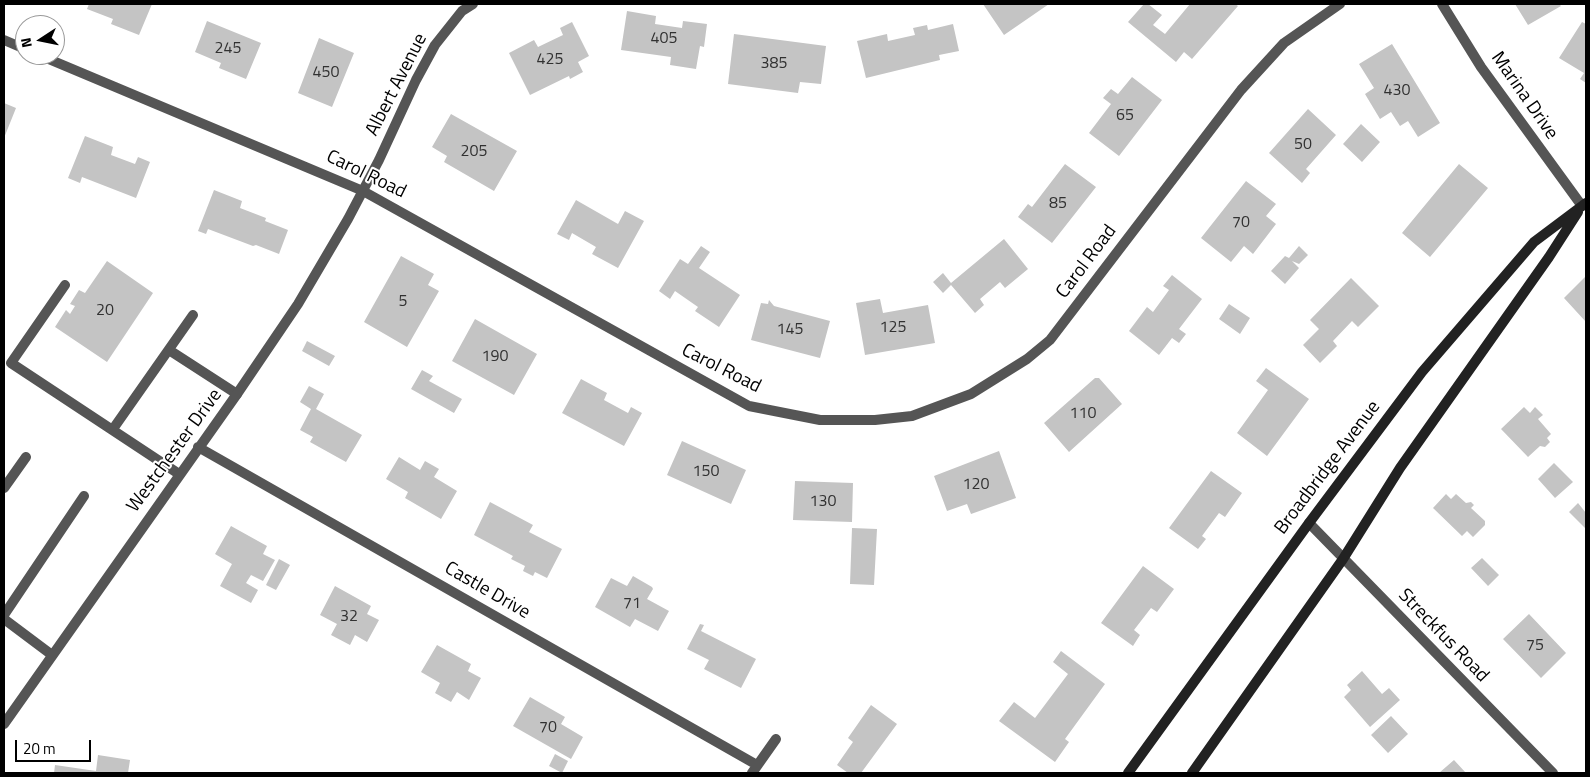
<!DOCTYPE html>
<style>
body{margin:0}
#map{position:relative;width:1590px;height:777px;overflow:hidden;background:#fff;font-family:"Titillium Web",sans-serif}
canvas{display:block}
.frame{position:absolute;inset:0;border:5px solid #000;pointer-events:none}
.north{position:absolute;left:15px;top:15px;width:50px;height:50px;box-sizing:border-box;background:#fff;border:1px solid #999;border-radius:50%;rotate:259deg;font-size:14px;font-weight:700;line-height:20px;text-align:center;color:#000}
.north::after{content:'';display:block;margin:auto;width:18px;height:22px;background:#000;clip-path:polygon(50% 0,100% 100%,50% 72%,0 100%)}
.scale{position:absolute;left:15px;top:740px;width:76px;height:22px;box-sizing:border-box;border:2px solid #000;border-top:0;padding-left:6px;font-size:15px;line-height:18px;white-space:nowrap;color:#000;-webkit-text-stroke:4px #fff;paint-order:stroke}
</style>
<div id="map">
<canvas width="1590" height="777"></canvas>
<div class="frame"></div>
<div class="north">N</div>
<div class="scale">20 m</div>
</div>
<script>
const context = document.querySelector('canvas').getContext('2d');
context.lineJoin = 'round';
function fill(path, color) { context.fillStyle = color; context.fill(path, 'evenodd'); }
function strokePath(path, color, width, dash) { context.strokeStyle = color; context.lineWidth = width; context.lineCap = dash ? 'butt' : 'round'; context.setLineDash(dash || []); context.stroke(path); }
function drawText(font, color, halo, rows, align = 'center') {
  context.font = font + ' "Titillium Web",sans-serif'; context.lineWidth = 4; context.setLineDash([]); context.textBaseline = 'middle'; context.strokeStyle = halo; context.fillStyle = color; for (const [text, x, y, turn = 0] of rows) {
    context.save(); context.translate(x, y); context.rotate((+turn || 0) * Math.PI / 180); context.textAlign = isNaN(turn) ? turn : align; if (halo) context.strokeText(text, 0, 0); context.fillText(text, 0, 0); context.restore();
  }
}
fill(new Path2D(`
 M 89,4 L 152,4 L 139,35 L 111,24 L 113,19 L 87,9 Z
 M 983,4 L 1049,4 L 1004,35 Z
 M 1144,4 L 1148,4 L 1162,15 L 1153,25 L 1165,34 L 1190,4 L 1235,4 L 1238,6 L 1192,59 L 1184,52 L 1176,62 L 1128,22 Z
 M 1515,4 L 1559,4 L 1561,6 L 1528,25 Z
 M 627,11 L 656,16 L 655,24 L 682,28 L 683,21 L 707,24 L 704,47 L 700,46 L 696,69 L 670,65 L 671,57 L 621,50 Z
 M 207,21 L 261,43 L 246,79 L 219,68 L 221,63 L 195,52 Z
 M 572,22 L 589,56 L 578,62 L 583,72 L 570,79 L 569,76 L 530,95 L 509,53 L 534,40 L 538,47 L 563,35 L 560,28 Z
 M 1582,22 L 1586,24 L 1586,83 L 1580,79 L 1584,73 L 1559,58 Z
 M 953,24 L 959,51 L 939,55 L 940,60 L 866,78 L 857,41 L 887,34 L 888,41 L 915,35 L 913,28 L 927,25 L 928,30 Z
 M 734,34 L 826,46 L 821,84 L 800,82 L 798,93 L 728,84 Z
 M 319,38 L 354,53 L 332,107 L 298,93 Z
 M 1392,44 L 1440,123 L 1418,137 L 1408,121 L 1400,126 L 1391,112 L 1380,119 L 1365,94 L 1374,88 L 1359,64 Z
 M 1132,77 L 1162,100 L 1119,156 L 1089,133 L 1111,104 L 1103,98 L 1111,89 L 1118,94 Z
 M 4,103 L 16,108 L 4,138 Z
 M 1308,109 L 1336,135 L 1306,169 L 1310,173 L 1302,183 L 1269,153 Z
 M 451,114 L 517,151 L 494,191 L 444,162 L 447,156 L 432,147 Z
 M 1361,124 L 1380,142 L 1362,162 L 1343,144 Z
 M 85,136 L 113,147 L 111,155 L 135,164 L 138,157 L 150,162 L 136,198 L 82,177 L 80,183 L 68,178 Z
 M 1065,164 L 1096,187 L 1052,243 L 1018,217 L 1028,204 L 1032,207 Z
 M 1459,164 L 1488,188 L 1430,257 L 1402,233 Z
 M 1246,181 L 1276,204 L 1266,216 L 1276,224 L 1253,254 L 1244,246 L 1231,262 L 1201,238 Z
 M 214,190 L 242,201 L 240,208 L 266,218 L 265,221 L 288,230 L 279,254 L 256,245 L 253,246 L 208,229 L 206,234 L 198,231 Z
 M 576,200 L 618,224 L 625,211 L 644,221 L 618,268 L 592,254 L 596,247 L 572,233 L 569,240 L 557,234 Z
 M 1004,239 L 1028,269 L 1005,288 L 1000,282 L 980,299 L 984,305 L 975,313 L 951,285 L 943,293 L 933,282 L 943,273 L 951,283 Z
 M 701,246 L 710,252 L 699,268 L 740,295 L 719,327 L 695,311 L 698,307 L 675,291 L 670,299 L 659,291 L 680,259 L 688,264 Z
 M 1299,246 L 1308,255 L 1299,264 L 1292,261 L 1299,268 L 1285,284 L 1271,271 L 1285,256 L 1289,258 Z
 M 401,256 L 434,274 L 428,285 L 439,291 L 407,347 L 364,322 Z
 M 107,261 L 153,293 L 107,362 L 55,327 L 66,310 L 70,314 L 75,306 L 70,304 L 79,290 L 85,293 Z
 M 1172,275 L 1202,299 L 1179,329 L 1186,334 L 1179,343 L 1172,338 L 1159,355 L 1129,331 L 1147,307 L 1153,312 L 1169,290 L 1163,286 Z
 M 1585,277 L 1586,278 L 1586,322 L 1564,298 Z
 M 1351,278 L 1379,306 L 1358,327 L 1352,321 L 1333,341 L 1337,346 L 1320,363 L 1303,345 L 1319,329 L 1310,320 Z
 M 880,299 L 883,313 L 928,305 L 935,343 L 865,355 L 856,303 Z
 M 769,300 L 774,306 L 830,321 L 820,358 L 751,340 L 761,303 L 768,304 Z
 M 1229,304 L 1250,318 L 1240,334 L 1219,319 Z
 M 475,319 L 537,354 L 514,395 L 452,361 Z
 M 307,341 L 335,356 L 329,366 L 302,351 Z
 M 1266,368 L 1309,399 L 1267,456 L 1237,433 L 1268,390 L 1256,381 Z
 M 422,370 L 433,376 L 429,381 L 462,399 L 454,413 L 411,389 Z
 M 1095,378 L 1099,378 L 1122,404 L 1069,452 L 1044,423 Z
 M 581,379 L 607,393 L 604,400 L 628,413 L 631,407 L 642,413 L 624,446 L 562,413 Z
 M 309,386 L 324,394 L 316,409 L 362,435 L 346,462 L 310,442 L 313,437 L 300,430 L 311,409 L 300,402 Z
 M 1524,407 L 1530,413 L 1535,407 L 1543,415 L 1538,419 L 1551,434 L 1547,438 L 1550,442 L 1545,447 L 1540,446 L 1528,457 L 1501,429 Z
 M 682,441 L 746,470 L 731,504 L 667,475 Z
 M 999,451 L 1016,498 L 971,514 L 967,504 L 947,511 L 934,476 Z
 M 399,457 L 420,470 L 425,461 L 439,469 L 434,477 L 457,491 L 441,519 L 405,498 L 408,492 L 386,479 Z
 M 1554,463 L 1573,482 L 1555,498 L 1538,479 Z
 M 1211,471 L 1242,493 L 1225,517 L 1219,513 L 1202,536 L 1206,539 L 1198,549 L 1169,528 Z
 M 795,481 L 853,483 L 852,522 L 793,520 Z
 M 1446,494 L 1451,499 L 1456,494 L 1466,503 L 1471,502 L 1474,505 L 1471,508 L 1485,521 L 1485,525 L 1473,537 L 1467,531 L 1462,536 L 1433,508 Z
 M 490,502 L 533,525 L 529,532 L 562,549 L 547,578 L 535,572 L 533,576 L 523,571 L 525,566 L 511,559 L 513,556 L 474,535 Z
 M 1578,503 L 1586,513 L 1586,529 L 1569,512 Z
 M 231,526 L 267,546 L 263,554 L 275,560 L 263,581 L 251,575 L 246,583 L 258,590 L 251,603 L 220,586 L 232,564 L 215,554 Z
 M 852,528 L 877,529 L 874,585 L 850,584 Z
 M 1482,558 L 1499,575 L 1488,586 L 1471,568 Z
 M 279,559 L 290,565 L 276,590 L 266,585 Z
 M 1143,566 L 1174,589 L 1157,612 L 1151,608 L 1134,630 L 1140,635 L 1133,646 L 1101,623 Z
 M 633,576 L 652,587 L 653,589 L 647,599 L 669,611 L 658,631 L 635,619 L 630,627 L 595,607 L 611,578 L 627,586 Z
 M 335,586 L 371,606 L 367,614 L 379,620 L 367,642 L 355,635 L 350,645 L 331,635 L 337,624 L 320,615 Z
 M 1529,614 L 1566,653 L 1541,678 L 1503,639 Z
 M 700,624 L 704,625 L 701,631 L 756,659 L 741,688 L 704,669 L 709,660 L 687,649 Z
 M 437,645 L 471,664 L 468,671 L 481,678 L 469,700 L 457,692 L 451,702 L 435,693 L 440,683 L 421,672 Z
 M 1061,651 L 1105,684 L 1065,739 L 1069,742 L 1055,762 L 999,721 L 1014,702 L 1035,718 L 1068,674 L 1053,662 Z
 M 1362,671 L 1382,694 L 1389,688 L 1400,700 L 1370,727 L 1344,697 L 1351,690 L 1347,685 Z
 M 530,697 L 565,717 L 561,724 L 583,737 L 571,759 L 513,726 Z
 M 871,705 L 897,724 L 861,773 L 848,773 L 837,765 L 853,742 L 848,738 Z
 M 1391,716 L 1408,734 L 1388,753 L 1371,735 Z
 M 555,754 L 568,761 L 562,773 L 549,766 Z
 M 98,755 L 130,760 L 128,773 L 54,773 L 55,765 L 96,771 Z
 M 1454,760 L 1466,773 L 1439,773 Z`), '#c4c4c4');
strokePath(new Path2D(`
 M 65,285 L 11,363 L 179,474
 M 169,350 L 237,394
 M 113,429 L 193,315
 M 4,488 L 26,457
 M 4,615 L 84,496
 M 4,619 L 52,655`), '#555', 10);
strokePath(new Path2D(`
 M 1442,4 L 1481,67 L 1582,206
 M 4,40 L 25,49
 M 39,55 L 363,191 L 749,406 L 820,420 L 875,420 L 912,416 L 971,394 L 1027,359 L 1050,340 L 1241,90 L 1284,43 L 1340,4
 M 198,447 L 757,765
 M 1309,523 L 1553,773
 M 4,724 L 237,394 L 298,304 L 348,219 L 379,160 L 416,80 L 435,45 L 462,11 L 473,4
 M 752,773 L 776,739`), '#555', 10);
strokePath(new Path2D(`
 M 1128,773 L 1309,523 L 1422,372 L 1534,242 L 1586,203
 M 1192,773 L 1343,559 L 1400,468 L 1549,257 L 1578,212`), '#222', 10);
drawText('16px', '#313131', null, [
 ["405",664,39],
 ["245",228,49],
 ["425",550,60],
 ["385",774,64],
 ["450",326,73],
 ["430",1397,91],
 ["65",1125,116],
 ["50",1303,145],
 ["205",474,152],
 ["85",1058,204],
 ["70",1241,223],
 ["5",403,302],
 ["20",105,311],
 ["125",893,328],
 ["145",790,330],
 ["190",495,357],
 ["110",1083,414],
 ["150",706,472],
 ["120",976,485],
 ["130",823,502],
 ["71",632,604],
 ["32",349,617],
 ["75",1535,646],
 ["70",548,728]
]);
drawText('19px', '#000', '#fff', [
 ["Albert Avenue",397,85,-63],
 ["Marina Drive",1524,96,55],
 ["Carol Road",366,175,26],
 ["Carol Road",1087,262,-53],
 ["Carol Road",721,369,27],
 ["Westchester Drive",175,451,-54],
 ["Broadbridge Avenue",1328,468,-53],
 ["Castle Drive",487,591,30],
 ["Streckfus Road",1443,636,46]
]);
</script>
